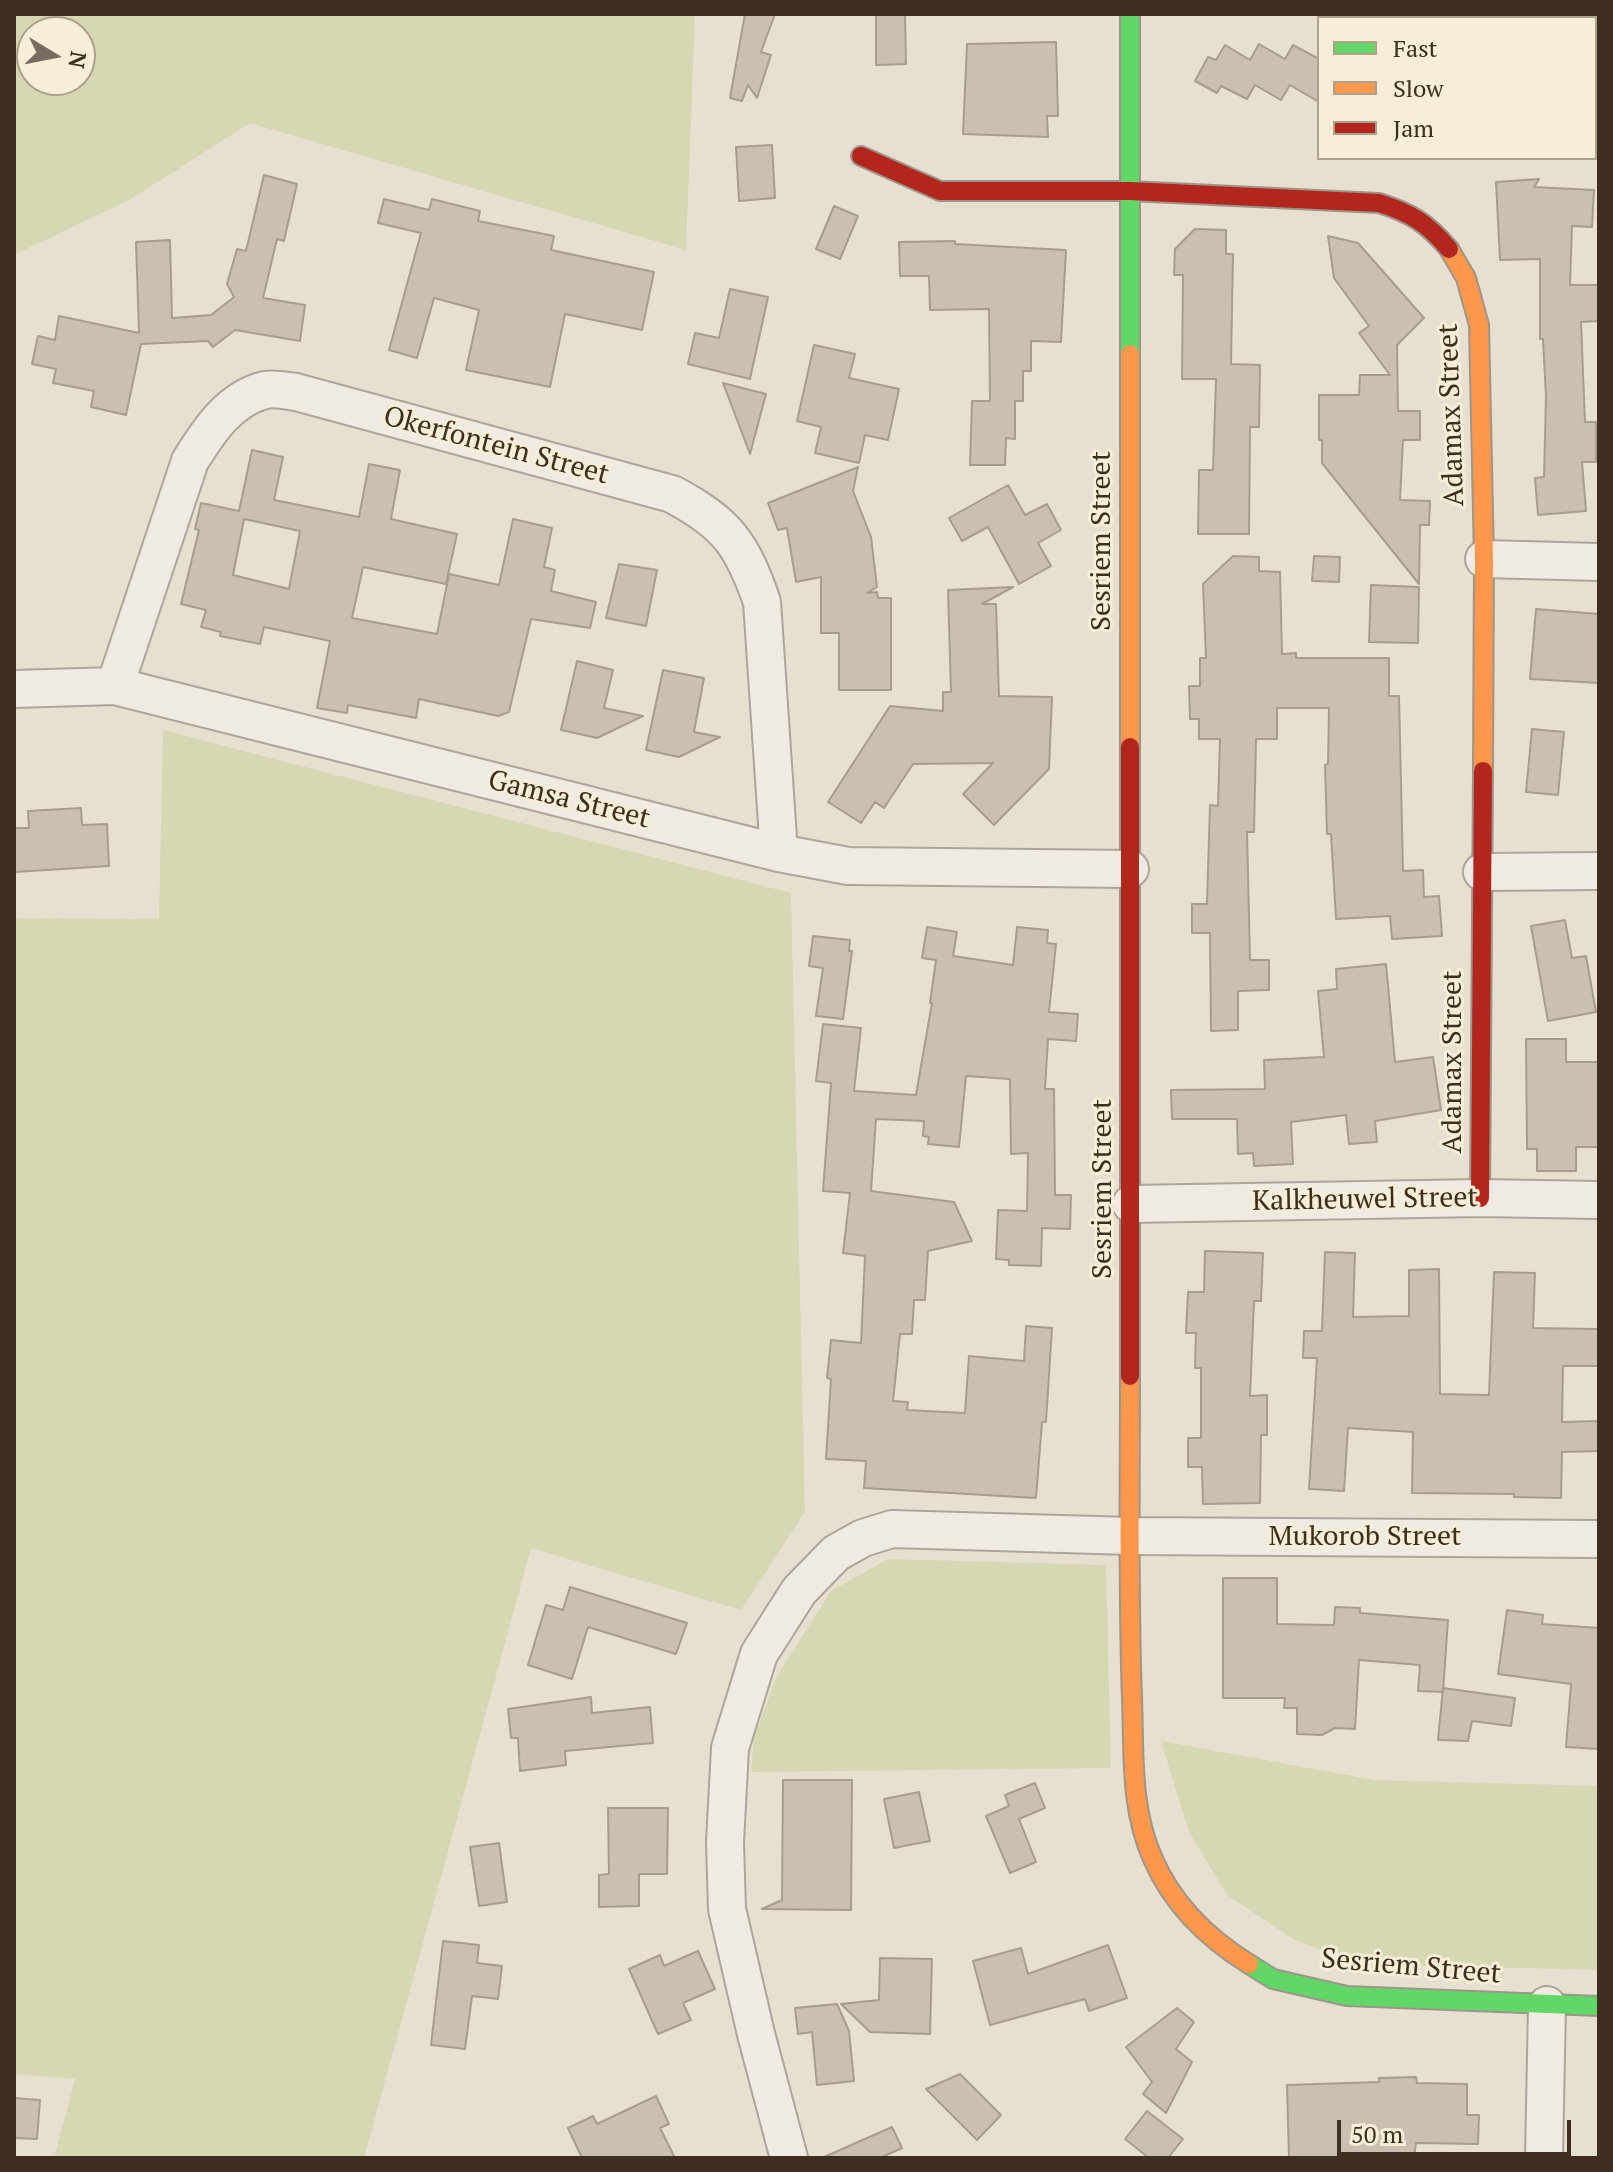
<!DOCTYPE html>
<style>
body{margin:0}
#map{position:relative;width:1613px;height:2172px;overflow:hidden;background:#e7e0d1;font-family:"PT Serif",serif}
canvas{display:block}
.frame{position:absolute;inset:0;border:16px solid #3d2e20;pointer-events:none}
.legend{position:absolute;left:1317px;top:16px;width:280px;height:144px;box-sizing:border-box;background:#f7eed8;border:2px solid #ada18e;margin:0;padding:10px 14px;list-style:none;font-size:24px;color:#3d2e20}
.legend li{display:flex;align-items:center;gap:16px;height:40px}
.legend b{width:40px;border:2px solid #ada18e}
.north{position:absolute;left:16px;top:16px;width:80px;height:80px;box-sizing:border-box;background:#f7eed8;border:2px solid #ada18e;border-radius:50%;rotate:100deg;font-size:22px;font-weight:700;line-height:32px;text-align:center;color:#3d2e20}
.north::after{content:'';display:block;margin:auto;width:28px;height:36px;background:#786c5e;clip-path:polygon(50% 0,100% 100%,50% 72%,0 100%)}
.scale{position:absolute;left:1337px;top:2120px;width:234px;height:36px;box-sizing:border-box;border:4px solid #3d2e20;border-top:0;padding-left:10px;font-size:24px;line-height:28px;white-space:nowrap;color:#3d2e20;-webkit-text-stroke:6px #f7eed8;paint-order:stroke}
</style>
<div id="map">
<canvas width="1613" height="2172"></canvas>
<div class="frame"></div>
<ul class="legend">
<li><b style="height:10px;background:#63d668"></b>Fast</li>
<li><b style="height:10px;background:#ff974d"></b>Slow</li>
<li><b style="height:10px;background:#b3261e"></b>Jam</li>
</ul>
<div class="north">N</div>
<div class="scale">50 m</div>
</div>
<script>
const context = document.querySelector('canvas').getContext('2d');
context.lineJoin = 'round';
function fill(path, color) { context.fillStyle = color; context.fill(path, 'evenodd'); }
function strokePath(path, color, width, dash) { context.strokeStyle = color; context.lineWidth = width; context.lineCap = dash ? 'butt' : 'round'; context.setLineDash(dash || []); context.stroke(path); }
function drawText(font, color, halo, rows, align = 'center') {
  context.font = font + ' "PT Serif",serif'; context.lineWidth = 6; context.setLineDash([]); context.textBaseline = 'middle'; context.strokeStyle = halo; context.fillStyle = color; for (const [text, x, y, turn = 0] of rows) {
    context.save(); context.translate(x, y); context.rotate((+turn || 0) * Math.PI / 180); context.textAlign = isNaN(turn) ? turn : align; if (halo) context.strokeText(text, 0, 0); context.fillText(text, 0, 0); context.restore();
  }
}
fill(new Path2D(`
 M 14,14 L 695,14 L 686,250 L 250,123 L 131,199 L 14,255 ZM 32,32 L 80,32 L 80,80 L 32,80 Z
 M 163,730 L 791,893 L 805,1512 L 741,1610 L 531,1548 L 364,2158 L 54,2158 L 75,2079 L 14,2074 L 14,918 L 159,919 Z
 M 888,1559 L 1106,1565 L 1111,1768 L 751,1772 L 754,1738 L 777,1676 L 831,1591 Z
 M 1161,1741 L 1374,1780 L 1599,1786 L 1599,1970 L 1362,1964 L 1295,1940 L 1227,1895 L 1189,1832 Z`), '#d6d7b3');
const building = new Path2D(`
 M 745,14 L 775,14 L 761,52 L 771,55 L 757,98 L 748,85 L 742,101 L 730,98 Z
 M 876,14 L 905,14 L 906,64 L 876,65 Z
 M 1056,42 L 1058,116 L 1047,116 L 1048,137 L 963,134 L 967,44 Z
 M 1259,44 L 1285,59 L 1293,45 L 1319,59 L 1319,102 L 1290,85 L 1281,100 L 1255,85 L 1247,99 L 1221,86 L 1217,93 L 1195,81 L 1208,57 L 1216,60 L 1225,45 L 1250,60 Z
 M 772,145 L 775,198 L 739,201 L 736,147 Z
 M 264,175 L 297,184 L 284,241 L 277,239 L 263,298 L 305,305 L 300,341 L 235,330 L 213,347 L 208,341 L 141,344 L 126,415 L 91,407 L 94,391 L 53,383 L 56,369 L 32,364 L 38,336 L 55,340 L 59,316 L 139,333 L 136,242 L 170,240 L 172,318 L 211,315 L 234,297 L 227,284 L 237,249 L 246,251 Z
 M 1539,179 L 1534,187 L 1594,190 L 1592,227 L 1572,226 L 1570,285 L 1599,285 L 1599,321 L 1581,322 L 1585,422 L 1596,422 L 1596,462 L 1582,462 L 1586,511 L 1538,515 L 1535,478 L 1544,477 L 1546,397 L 1543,339 L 1540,339 L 1540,259 L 1500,260 L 1496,182 Z
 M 384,199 L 429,210 L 432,199 L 480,211 L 478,221 L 554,236 L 551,250 L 654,272 L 642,330 L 565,314 L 550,387 L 466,370 L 479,310 L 434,298 L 417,358 L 389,350 L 421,233 L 378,223 Z
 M 834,206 L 858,216 L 840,259 L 816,249 Z
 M 1195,229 L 1226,230 L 1226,254 L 1233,254 L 1231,364 L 1260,365 L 1259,427 L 1250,427 L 1249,534 L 1198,534 L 1199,470 L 1213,470 L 1216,379 L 1182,379 L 1183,275 L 1174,275 L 1175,249 Z
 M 1328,236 L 1358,243 L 1424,318 L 1397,345 L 1398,411 L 1420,411 L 1420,440 L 1403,440 L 1400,500 L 1430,501 L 1429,525 L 1420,525 L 1419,584 L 1322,463 L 1322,440 L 1319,440 L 1319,395 L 1359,395 L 1360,375 L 1390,375 L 1359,333 L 1369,326 L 1334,278 Z
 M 955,241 L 955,244 L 1066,250 L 1061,342 L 1031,341 L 1031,371 L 1023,371 L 1023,401 L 1015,401 L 1015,439 L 1006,438 L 1005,465 L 970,465 L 972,401 L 990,401 L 989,309 L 930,310 L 929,276 L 900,276 L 899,242 Z
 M 730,289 L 768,297 L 750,379 L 688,364 L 695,333 L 719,338 Z
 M 814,345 L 855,354 L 849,378 L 899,389 L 888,440 L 865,435 L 859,463 L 815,453 L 821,427 L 797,421 Z
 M 723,383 L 766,394 L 750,454 Z
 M 252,450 L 283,457 L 274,500 L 359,517 L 369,464 L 400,470 L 391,519 L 457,534 L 446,584 L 363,567 L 352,618 L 437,634 L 449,574 L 499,585 L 513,519 L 552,528 L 544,567 L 555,570 L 551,591 L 596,602 L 590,628 L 531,619 L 509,712 L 498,716 L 419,699 L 416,718 L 348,705 L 347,713 L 317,708 L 330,641 L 264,627 L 260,644 L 220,636 L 221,632 L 201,627 L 206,610 L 181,604 L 199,530 L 195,529 L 201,503 L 239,511 ZM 244,519 L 300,531 L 289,589 L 233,575 Z
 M 858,467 L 853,491 L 871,537 L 877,587 L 867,593 L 877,592 L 878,598 L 891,598 L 891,690 L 839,690 L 839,633 L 821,633 L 821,577 L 796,582 L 787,528 L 778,530 L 768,503 Z
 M 1008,485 L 1025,515 L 1047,504 L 1061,530 L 1038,543 L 1051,566 L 1019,584 L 988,527 L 962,541 L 949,518 Z
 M 1233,556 L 1259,557 L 1259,571 L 1280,572 L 1282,654 L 1296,653 L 1296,658 L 1389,658 L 1389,696 L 1399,696 L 1403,871 L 1423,870 L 1424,897 L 1439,896 L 1442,936 L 1392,939 L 1390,916 L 1336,919 L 1331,834 L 1327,834 L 1325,765 L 1328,764 L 1329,708 L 1277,708 L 1277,739 L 1256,739 L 1254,832 L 1247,832 L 1250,960 L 1269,960 L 1269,990 L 1238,991 L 1238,1030 L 1211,1031 L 1210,933 L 1192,933 L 1192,904 L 1207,904 L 1210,805 L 1218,806 L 1220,739 L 1199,739 L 1199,719 L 1190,719 L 1189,686 L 1200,686 L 1200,658 L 1206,658 L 1203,584 Z
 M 1314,556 L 1340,557 L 1339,582 L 1312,581 Z
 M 619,564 L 657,570 L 646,626 L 606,618 Z
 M 1371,585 L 1419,587 L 1418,643 L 1369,642 Z
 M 1013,587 L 982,604 L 996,604 L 999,696 L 1052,697 L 1049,769 L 994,825 L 963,794 L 993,763 L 913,764 L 884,808 L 875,802 L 861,823 L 828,802 L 890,706 L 943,711 L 943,692 L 951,692 L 948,590 Z
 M 1536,609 L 1599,614 L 1599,683 L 1530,679 Z
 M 577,661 L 613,670 L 604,708 L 643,716 L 597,738 L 561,730 Z
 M 663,670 L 704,678 L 694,732 L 720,737 L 679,757 L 646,750 Z
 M 1532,729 L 1564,732 L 1558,795 L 1526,792 Z
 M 81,808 L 82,825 L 107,824 L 109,866 L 15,872 L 14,828 L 29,828 L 28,811 Z
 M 1565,920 L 1572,958 L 1586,956 L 1596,1012 L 1548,1021 L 1531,926 Z
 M 927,927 L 957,932 L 953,956 L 1013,965 L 1017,927 L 1048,930 L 1047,943 L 1056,944 L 1049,1012 L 1078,1014 L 1076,1041 L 1048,1039 L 1045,1089 L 1054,1089 L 1055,1195 L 1071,1195 L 1070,1229 L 1042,1228 L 1041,1266 L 1009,1265 L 1009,1260 L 996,1259 L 998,1210 L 1027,1211 L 1028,1153 L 1011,1154 L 1010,1079 L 966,1076 L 959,1147 L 928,1144 L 929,1137 L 923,1136 L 924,1121 L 876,1119 L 871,1191 L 954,1202 L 972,1241 L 928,1251 L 925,1300 L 914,1300 L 912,1334 L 900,1334 L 893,1401 L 908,1402 L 907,1410 L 965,1413 L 969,1356 L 1024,1361 L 1026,1326 L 1052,1328 L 1046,1422 L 1042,1422 L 1036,1498 L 864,1488 L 866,1461 L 826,1459 L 831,1379 L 827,1378 L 831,1340 L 861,1343 L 865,1256 L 843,1253 L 850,1193 L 823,1191 L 831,1083 L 816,1081 L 823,1024 L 861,1028 L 854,1091 L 916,1095 L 932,1003 L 930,1003 L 936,960 L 922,958 Z
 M 813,936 L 850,940 L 849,951 L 852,951 L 843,1019 L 816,1016 L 823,968 L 809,966 Z
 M 1386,964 L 1395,1062 L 1433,1057 L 1441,1110 L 1375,1121 L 1377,1142 L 1349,1144 L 1346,1115 L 1291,1122 L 1293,1164 L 1254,1166 L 1253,1153 L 1238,1154 L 1237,1119 L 1172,1119 L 1171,1090 L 1265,1089 L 1264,1060 L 1324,1057 L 1318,991 L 1337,989 L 1336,969 Z
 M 1526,1039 L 1566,1039 L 1566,1062 L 1599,1062 L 1599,1147 L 1576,1147 L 1576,1171 L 1537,1171 L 1537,1149 L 1527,1149 Z
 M 1205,1251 L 1263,1253 L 1261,1301 L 1254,1301 L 1250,1396 L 1267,1395 L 1267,1435 L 1261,1435 L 1260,1503 L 1203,1504 L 1202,1467 L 1188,1467 L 1188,1438 L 1201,1438 L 1201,1368 L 1195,1368 L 1196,1333 L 1186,1333 L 1188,1292 L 1204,1292 Z
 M 1325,1252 L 1355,1253 L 1353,1317 L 1409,1316 L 1409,1270 L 1439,1269 L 1440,1394 L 1489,1395 L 1494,1272 L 1535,1273 L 1533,1328 L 1599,1329 L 1599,1366 L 1563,1366 L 1562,1422 L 1599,1421 L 1599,1451 L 1562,1452 L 1561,1498 L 1514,1497 L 1514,1494 L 1412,1493 L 1413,1432 L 1348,1428 L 1344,1491 L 1309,1489 L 1317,1358 L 1303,1358 L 1304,1331 L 1322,1331 Z
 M 1223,1578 L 1277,1578 L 1277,1624 L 1334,1625 L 1335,1607 L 1360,1608 L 1360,1613 L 1448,1620 L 1443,1692 L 1418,1691 L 1420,1665 L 1359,1660 L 1355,1729 L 1335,1728 L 1322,1735 L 1297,1734 L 1297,1708 L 1284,1708 L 1285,1698 L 1223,1698 Z
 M 570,1587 L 687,1623 L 676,1654 L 588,1627 L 572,1679 L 528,1665 L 546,1605 L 563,1610 Z
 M 1507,1610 L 1543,1615 L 1542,1624 L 1599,1628 L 1599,1749 L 1566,1747 L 1571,1684 L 1498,1674 Z
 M 1443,1688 L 1515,1698 L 1511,1726 L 1472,1721 L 1468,1741 L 1438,1740 Z
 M 591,1697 L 592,1713 L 650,1707 L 653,1743 L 565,1751 L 566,1765 L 520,1771 L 518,1738 L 511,1738 L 508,1709 Z
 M 783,1780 L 852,1780 L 851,1910 L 762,1909 L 782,1900 Z
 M 1035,1783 L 1045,1808 L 1019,1819 L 1036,1862 L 1010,1873 L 986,1816 L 1009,1806 L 1005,1795 Z
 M 919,1792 L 930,1841 L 894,1848 L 884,1799 Z
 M 608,1808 L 668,1808 L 667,1874 L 639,1874 L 639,1906 L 599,1907 L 599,1875 L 609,1874 Z
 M 499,1843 L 507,1902 L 479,1906 L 470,1847 Z
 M 443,1941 L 479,1945 L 477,1963 L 502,1966 L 498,1999 L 472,1996 L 465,2049 L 431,2045 Z
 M 1108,1945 L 1127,1998 L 1089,2011 L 1085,1999 L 990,2025 L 973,1961 L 1021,1948 L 1028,1974 Z
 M 698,1951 L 715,1989 L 683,2003 L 691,2020 L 658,2034 L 629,1969 L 660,1955 L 664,1966 Z
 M 880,1958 L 932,1959 L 930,2034 L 870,2032 L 841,2004 L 879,2000 Z
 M 837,2004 L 849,2031 L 854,2081 L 817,2085 L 812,2032 L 798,2034 L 795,2008 Z
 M 1177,2008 L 1194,2022 L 1176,2049 L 1192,2062 L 1166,2113 L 1143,2094 L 1152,2082 L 1126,2047 Z
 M 960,2074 L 1001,2115 L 977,2140 L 926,2089 Z
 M 1416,2077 L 1417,2083 L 1467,2084 L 1467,2115 L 1479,2115 L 1478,2144 L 1416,2143 L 1414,2158 L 1289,2158 L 1287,2085 L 1379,2082 L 1379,2078 Z
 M 656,2096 L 669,2124 L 660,2128 L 675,2158 L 582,2158 L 568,2128 L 593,2116 L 597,2124 Z
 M 14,2098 L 40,2100 L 37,2139 L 14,2138 Z
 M 1147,2111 L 1183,2139 L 1168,2158 L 1149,2158 L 1125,2139 Z
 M 892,2127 L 902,2148 L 880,2158 L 822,2158 Z`);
fill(building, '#cbbfb2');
strokePath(building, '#a89c90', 2);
const street = new Path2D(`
 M 1347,18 L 1526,14
 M 1484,559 L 1599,562
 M 115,686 L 190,461 C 208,432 229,399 265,390 C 274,388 287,391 296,392 L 672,494 C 727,523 742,544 762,602 L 779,853
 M 14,689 L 115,686 L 779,853 L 848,866 L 1130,869
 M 1482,872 L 1599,871
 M 1131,1204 L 1480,1198 L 1599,1200
 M 789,2158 L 756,2034 L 727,1909 L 725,1842 L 730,1748 L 759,1654 L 799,1591 L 836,1553 L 863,1538 L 892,1529 L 1131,1536 L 1599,1539
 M 1544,2158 L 1547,2005`);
const fast = new Path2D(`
 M 1130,14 L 1130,354
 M 1249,1964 L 1273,1979 L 1347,1996 L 1599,2006`);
const slow = new Path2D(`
 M 1449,249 L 1466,278 L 1479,325 L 1484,559 L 1483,771
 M 1130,354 L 1130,747
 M 1130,1376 C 1130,1484 1128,1591 1132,1698 C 1134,1751 1130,1809 1153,1859 C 1173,1905 1207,1938 1249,1964`);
const jam = new Path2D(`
 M 861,156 L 940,191 L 1130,191 L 1379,203 C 1411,213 1427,223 1449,249
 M 1130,747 L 1130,1376
 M 1480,1198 L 1483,771`);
strokePath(street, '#ada599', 40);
strokePath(fast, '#9c958a', 22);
strokePath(slow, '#9c958a', 22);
strokePath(jam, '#9c958a', 22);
strokePath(street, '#efebe3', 36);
strokePath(fast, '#63d668', 18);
strokePath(slow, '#ff974d', 18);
strokePath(jam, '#b3261e', 18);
drawText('28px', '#3d2e20', '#f7eed8', [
 ["Adamax Street",1452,415,-92],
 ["Okerfontein Street",496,446,15],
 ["Sesriem Street",1102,541,-90],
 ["Gamsa Street",569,800,14],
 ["Adamax Street",1453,1062,-90],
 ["Sesriem Street",1103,1189,-90],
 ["Kalkheuwel Street",1365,1200,-1],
 ["Mukorob Street",1365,1537],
 ["Sesriem Street",1411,1967,5]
]);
</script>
